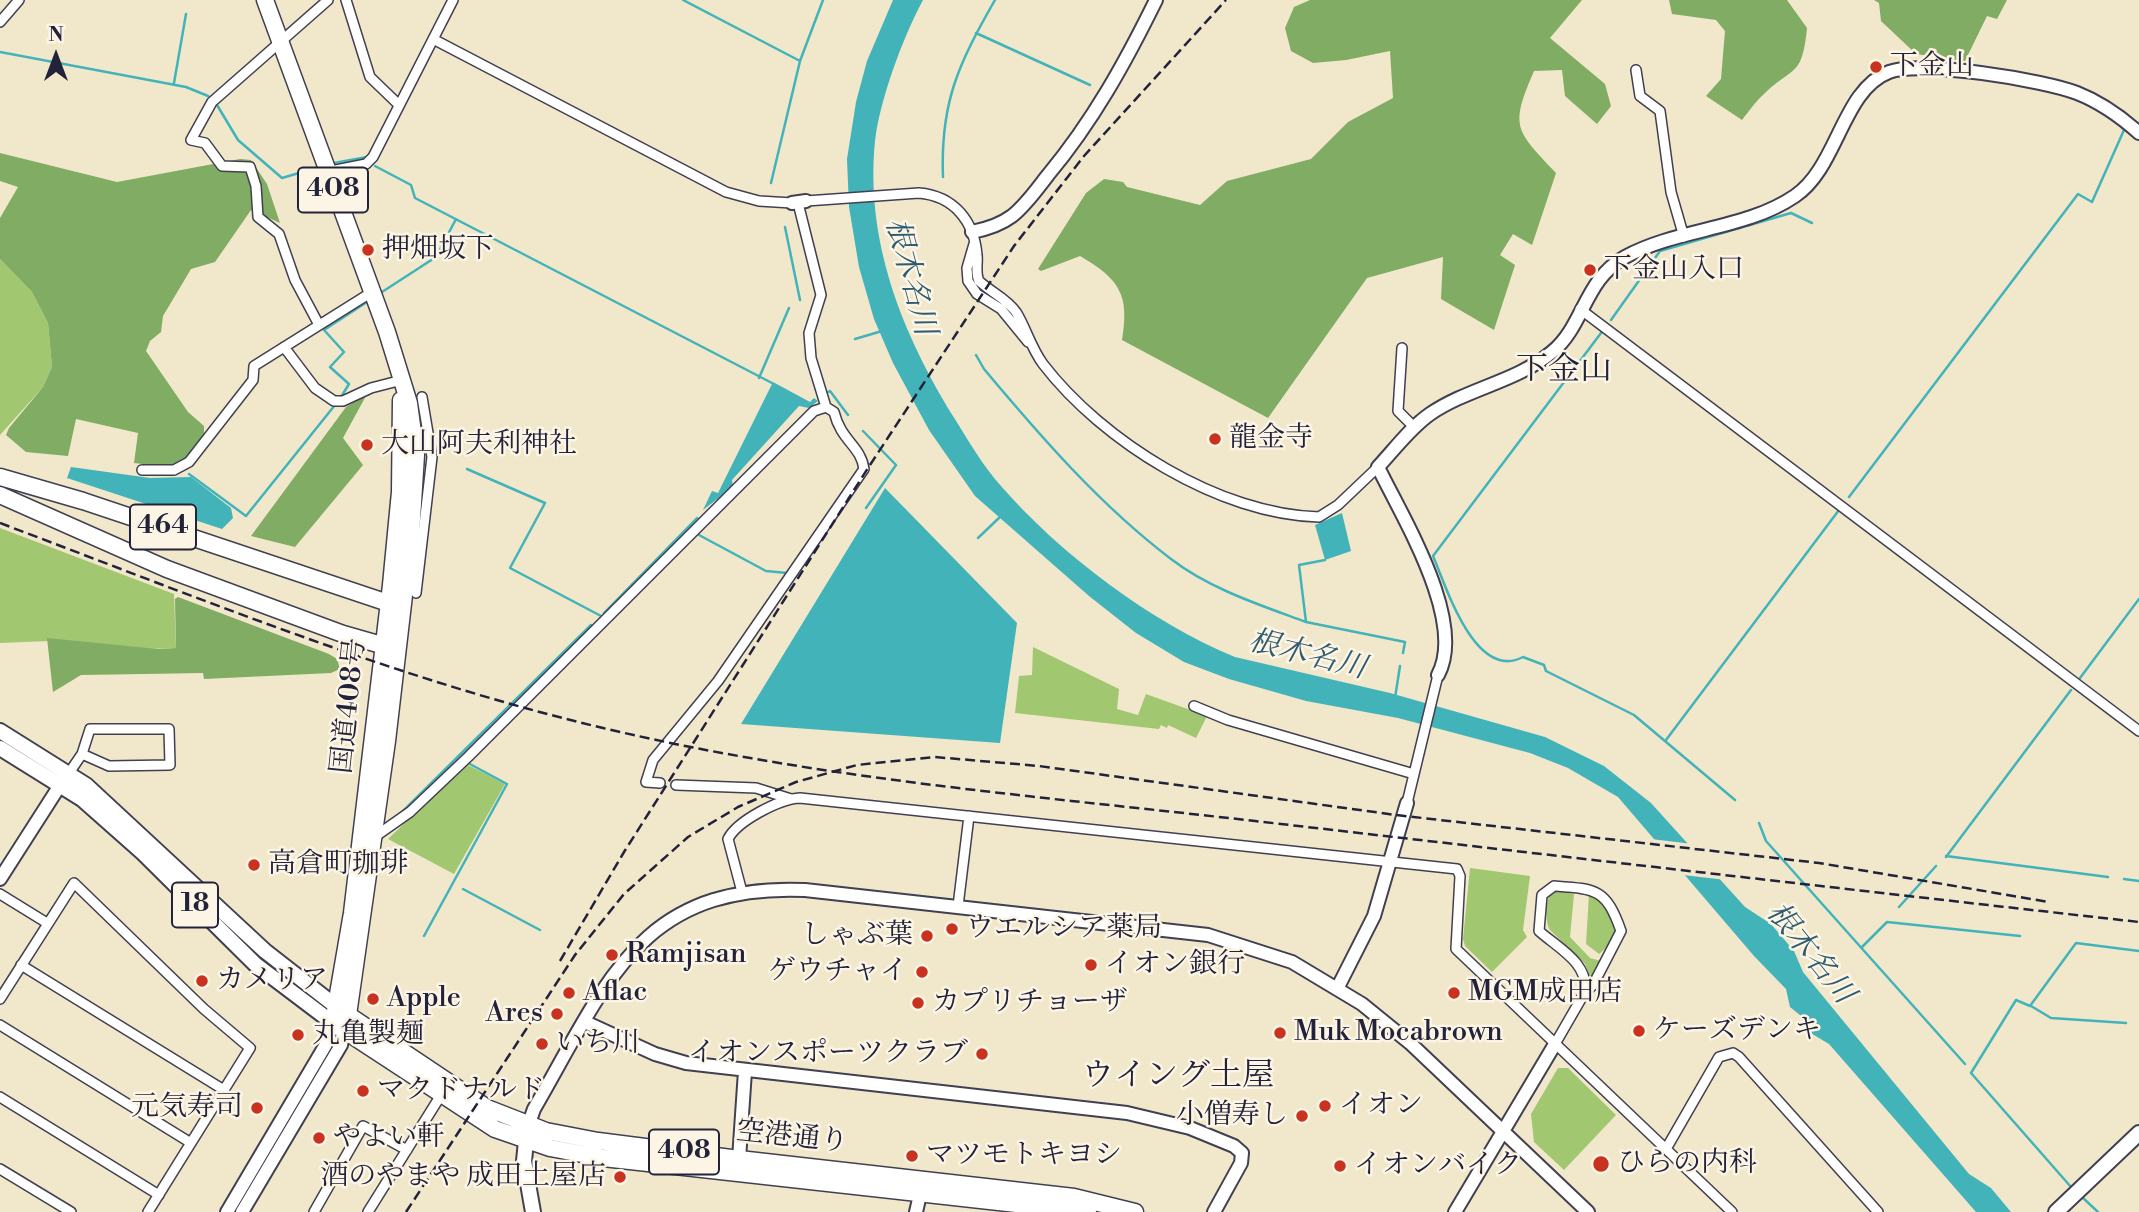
<!DOCTYPE html>
<meta charset="utf-8">
<style>
body{margin:0}
#map{position:relative;width:2139px;height:1212px;overflow:hidden;background:#f1e7cb;font-family:"Libre Bodoni",serif}
canvas{display:block}
.north{position:absolute;left:21px;top:21px;width:70px;height:70px;-webkit-text-stroke:5px #fcf5e5;paint-order:stroke;rotate:0deg;font-size:19px;font-weight:700;line-height:28px;text-align:center;color:#22223b}
.north::after{content:'';display:block;margin:auto;width:24px;height:32px;background:#22223b;clip-path:polygon(50% 0,100% 100%,50% 72%,0 100%)}
</style>
<div id="map">
<canvas width="2139" height="1212"></canvas>
<div class="north">N</div>
</div>
<script>
const context = document.querySelector('canvas').getContext('2d');
context.lineJoin = 'round';
function fill(path, color) { context.fillStyle = color; context.fill(path, 'evenodd'); }
function strokePath(path, color, width, dash) { context.strokeStyle = color; context.lineWidth = width; context.lineCap = dash ? 'butt' : 'round'; context.setLineDash(dash || []); context.stroke(path); }
function drawText(font, color, halo, rows, align = 'center') {
  context.font = font + ' "Libre Bodoni","Noto Serif JP",serif'; context.lineWidth = 5; context.setLineDash([]); context.textBaseline = 'middle'; context.strokeStyle = halo; context.fillStyle = color; for (const [text, x, y, turn = 0] of rows) {
    context.save(); context.translate(x, y); context.rotate((+turn || 0) * Math.PI / 180); context.textAlign = isNaN(turn) ? turn : align; if (halo) context.strokeText(text, 0, 0); context.fillText(text, 0, 0); context.restore();
  }
}
fill(new Path2D(`
 M 0,259 L 32,292 L 48,323 L 52,367 L 43,387 L 0,435 Z
 M 0,528 L 174,594 L 176,648 L 85,651 L 49,641 L 0,643 Z
 M 1033,647 L 1119,689 L 1117,709 L 1138,715 L 1146,694 L 1207,716 L 1196,738 L 1168,725 L 1167,728 L 1161,725 L 1159,729 L 1015,713 L 1019,676 L 1032,675 Z
 M 466,764 L 505,784 L 454,874 L 388,839 Z
 M 1470,868 L 1530,876 L 1523,930 L 1527,937 L 1492,972 L 1465,946 L 1463,939 Z
 M 1553,889 L 1574,894 L 1570,937 L 1590,958 L 1601,961 L 1592,981 L 1585,964 L 1549,929 C 1545,918 1545,899 1553,889 Z
 M 1589,894 L 1594,894 L 1608,909 L 1616,933 L 1611,944 L 1599,954 L 1586,944 Z
 M 1558,1068 L 1568,1068 L 1616,1115 L 1564,1170 L 1534,1142 L 1531,1114 Z`), '#a2c771');
fill(new Path2D(`
 M 1310,0 L 1582,0 L 1550,38 L 1605,84 L 1611,106 L 1597,124 L 1565,96 L 1562,70 L 1534,71 C 1509,128 1516,130 1556,173 L 1532,245 L 1513,234 L 1500,255 L 1515,265 L 1494,330 L 1441,299 L 1443,257 L 1367,278 L 1268,418 L 1122,340 C 1130,294 1119,279 1080,256 L 1041,271 L 1038,269 L 1086,193 L 1104,179 L 1123,182 L 1127,187 L 1200,205 L 1227,181 L 1311,159 L 1348,122 L 1393,98 L 1390,51 L 1346,60 L 1313,63 L 1291,51 L 1285,28 L 1294,7 Z
 M 1669,0 L 1787,0 L 1807,28 C 1802,78 1794,65 1764,94 C 1756,101 1749,111 1742,120 L 1706,96 L 1721,79 L 1725,31 L 1716,20 L 1672,14 Z
 M 1874,0 L 2007,0 L 1997,19 L 1987,16 L 1965,61 L 1916,54 L 1881,21 L 1879,3 Z
 M 0,153 L 117,182 L 240,159 L 251,160 L 267,184 L 280,223 L 251,210 L 215,262 L 191,269 L 163,316 L 161,332 L 150,341 L 146,351 L 188,412 L 204,426 L 204,439 C 180,470 170,467 134,463 L 138,433 L 76,419 L 68,456 L 26,452 L 6,435 L 9,428 L 43,387 L 52,367 L 48,323 L 32,292 L 0,259 L 0,218 L 18,187 L 0,181 Z
 M 367,394 L 343,438 L 363,465 L 295,547 L 251,536 L 346,407 Z
 M 178,597 L 329,654 L 337,659 L 340,669 L 331,673 L 204,679 L 203,673 L 81,675 L 53,692 L 47,638 L 158,649 L 176,648 L 175,599 Z`), '#81ac63');
fill(new Path2D(`
 M 893,0 L 923,0 C 903,37 880,99 875,141 C 865,241 902,333 953,416 C 968,440 983,466 1001,486 C 1060,554 1152,623 1235,657 L 1390,693 L 1545,737 L 1604,766 L 1651,803 L 1745,907 L 1771,924 L 1794,951 L 1803,972 L 1969,1174 L 1991,1188 L 2011,1212 L 1976,1212 L 1829,1044 L 1809,1032 L 1806,1020 L 1790,1007 L 1786,989 L 1754,956 L 1618,797 L 1568,768 L 1530,753 L 1398,718 L 1306,701 L 1229,679 L 1184,662 L 1136,633 L 1089,596 L 975,496 L 929,430 L 893,363 L 874,319 L 859,267 L 849,207 L 847,159 L 856,102 L 867,61 Z
 M 773,382 L 810,402 L 814,398 L 818,401 L 809,408 L 799,406 L 732,480 L 733,487 L 703,510 L 712,491 L 718,493 Z
 M 71,467 L 150,478 L 191,477 L 231,508 L 233,518 L 222,529 L 67,478 Z
 M 885,488 L 1017,623 L 1000,743 L 741,724 Z
 M 1342,513 L 1351,551 L 1325,560 L 1315,525 Z`), '#43b3ba');
fill(new Path2D(`
 M 1651,839 L 1693,844 L 1726,880 L 1683,875 Z`), '#f1e7cb');
strokePath(new Path2D(`
 M 683,0 L 800,61
 M 976,33 L 1090,85
 M 0,52 L 186,87 L 208,96
 M 174,83 L 186,14
 M 217,105 L 238,140 L 282,178 L 316,168
 M 334,163 L 367,157
 M 375,166 L 411,185 L 415,198 L 772,383
 M 943,177 C 940,102 959,63 995,0
 M 771,183 L 800,61 L 823,0
 M 785,227 L 800,300
 M 382,292 L 436,257 L 456,219
 M 1611,320 L 1660,251 L 1791,213 L 1812,223
 M 1601,333 L 1433,556 C 1446,586 1475,682 1523,657 L 1544,665 L 1546,671 L 1634,715 L 1735,800
 M 855,339 L 882,331
 M 976,355 L 984,369 C 1041,437 1100,505 1171,559 C 1210,589 1260,605 1306,622
 M 759,378 L 789,308
 M 825,394 L 830,391 L 848,415
 M 341,397 L 349,384 L 330,367 L 344,352 L 324,330 L 367,302
 M 863,431 L 896,465 L 866,508
 M 467,469 L 545,503 L 510,568 L 601,616
 M 189,474 L 246,516 L 335,405
 M 1849,497 L 2078,194 L 2092,202 L 2124,130
 M 699,535 L 766,571 L 787,573
 M 978,538 L 1001,516
 M 1325,560 L 1299,565 L 1306,622 L 1405,642 L 1403,653
 M 604,613 L 697,518
 M 2080,678 L 2139,599
 M 1395,698 L 1400,666
 M 1666,740 L 1839,510
 M 399,815 L 591,625
 M 1759,823 L 1766,841 L 1965,1064
 M 1946,856 L 2108,877
 M 1946,857 L 2071,690
 M 2124,879 L 2139,881
 M 463,889 L 540,930
 M 1899,907 L 1936,866
 M 424,936 L 507,784 L 468,763
 M 1862,947 L 1887,922 L 2020,936
 M 2031,1006 L 2051,1018 L 2126,1023
 M 2071,1187 L 1971,1073 L 2016,1000 L 2030,1006 L 2076,943 L 2139,951
 M 2083,1198 L 2098,1212`), '#43b3ba', 2.5);
const street = new Path2D(`
 M 346,0 L 370,77 L 398,104
 M 0,22 L 19,0
 M 433,39 L 726,192 L 759,201 L 792,203
 M 1636,70 L 1640,96 L 1660,111 L 1671,192 L 1684,237
 M 326,172 L 366,164 L 373,157 L 453,0
 M 806,201 L 919,193 C 954,196 974,221 977,255 C 978,264 975,273 979,281 C 992,293 1006,298 1016,312 C 1026,328 1031,348 1043,364 C 1102,441 1220,515 1319,517 L 1338,505 L 1378,467
 M 974,244 L 967,268 L 968,281 L 977,294 L 1001,309 L 1028,342
 M 1580,309 L 2139,731
 M 319,325 L 295,280 L 279,234 L 258,217 L 256,186 L 250,167 L 222,166 L 205,143 L 191,140 L 212,102 L 328,0
 M 284,347 L 315,388 L 334,401 L 343,401 L 371,388 L 402,380
 M 1402,348 L 1398,411 L 1414,427
 M 142,470 L 174,470 L 189,462 L 253,380 L 254,366 L 372,292
 M 416,593 L 432,457 L 422,397
 M 1194,706 L 1228,720 L 1414,774
 M 69,773 L 82,754 L 90,729 L 169,729 L 170,765 L 109,766 L 82,754
 M 660,783 L 646,782 L 653,760 L 718,681 L 864,469 C 861,446 841,441 834,412 L 826,407 L 811,358 L 809,333 L 821,295 L 798,203
 M 676,785 L 756,788 L 791,799
 M 1407,803 L 1438,675
 M 373,838 L 410,812 L 468,757 L 814,411 L 826,407
 M 742,892 L 728,839 C 737,821 779,799 800,798 L 1457,869 L 1460,876 L 1456,949 L 1732,1212
 M 0,894 L 47,923
 M 958,906 L 969,816
 M 21,965 L 224,1090
 M 0,999 L 74,883 L 204,1009 L 250,1048 L 148,1212
 M 0,1025 L 191,1143
 M 1555,1044 L 1585,992 L 1593,985 L 1621,931 C 1606,889 1597,889 1554,886 L 1542,895 L 1539,931 C 1558,948 1589,963 1585,992
 M 0,1097 L 159,1195
 M 1666,1149 L 1719,1057 L 1733,1053 L 1739,1057 L 1878,1212
 M 0,1169 L 71,1212
 M 314,1212 L 363,1126 L 407,1150
 M 368,1212 L 441,1095`);
const secondary = new Path2D(`
 M 792,203 L 806,201
 M 972,232 C 987,229 1000,225 1012,216 C 1026,205 1037,189 1048,175 C 1093,121 1125,63 1156,0
 M 1438,675 C 1467,621 1402,517 1378,467 C 1394,450 1410,428 1430,414 C 1468,388 1516,382 1552,352 C 1584,326 1584,280 1625,257 C 1678,228 1745,230 1795,196 C 1838,167 1842,90 1889,72 C 1920,60 2044,80 2077,93 C 2100,102 2120,116 2139,133
 M 0,879 L 64,779
 M 1338,987 L 1374,916 L 1407,803
 M 585,1022 L 655,1054 L 686,1063 L 1127,1113 L 1190,1128 L 1234,1146 L 1242,1153 L 1241,1163 L 1214,1212
 M 528,1126 L 534,1109 C 606,985 639,883 805,890 L 1208,935 L 1292,962 L 1362,1004 L 1410,1043 L 1588,1212
 M 739,1159 L 745,1071
 M 227,1212 L 325,1046 L 333,1023
 M 242,1212 L 341,1045 L 344,1030
 M 916,1212 L 922,1186
 M 1455,1212 L 1555,1044`);
const primary = new Path2D(`
 M 0,731 L 86,785 L 265,951 L 342,1011
 M 0,748 L 82,799 L 143,853 L 255,964 L 333,1023
 M 527,1131 L 524,1161 L 533,1212
 M 2056,1212 L 2139,1133`);
const highway = new Path2D(`
 M 265,0 L 387,332 L 409,403 L 416,455 L 411,535 L 387,741 L 348,1015 L 487,1108 L 546,1131 L 598,1141 L 739,1159 L 1074,1197 L 1135,1212
 M 401,400 L 400,492 L 391,585 L 352,913 L 333,1023 L 495,1129 L 550,1148 L 603,1158 L 1088,1212
 M 0,477 L 83,501 L 397,606
 M 0,495 L 167,569 L 343,634 L 392,648`);
strokePath(street, '#414051', 12);
strokePath(secondary, '#414051', 16);
strokePath(primary, '#414051', 18);
strokePath(highway, '#414051', 19);
strokePath(street, '#fff', 9);
strokePath(secondary, '#fff', 12);
strokePath(primary, '#fff', 14);
strokePath(highway, '#fff', 16);
strokePath(new Path2D(`
 M 0,523 C 199,598 396,679 603,728 C 817,779 1037,796 1255,821 C 1550,855 1844,889 2139,922
 M 560,961 L 624,852 L 868,468 L 1014,246 L 1084,156 L 1226,0
 M 406,1212 L 575,955 L 624,894 L 688,837 L 738,807 L 796,782 L 857,765 L 935,757 L 1039,766 L 1396,815 L 1819,863 L 2049,902`), '#22223b', 2.5, [10, 5]);
for (const [x, y, r, color] of [
 [1876,67,7,"#c8321e"],
 [368,250,7,"#c8321e"],
 [1590,270,7,"#c8321e"],
 [1215,439,7,"#c8321e"],
 [367,445,7,"#c8321e"],
 [254,865,7,"#c8321e"],
 [952,929,7,"#c8321e"],
 [927,936,7,"#c8321e"],
 [612,955,7,"#c8321e"],
 [1091,965,7,"#c8321e"],
 [922,972,7,"#c8321e"],
 [202,981,7,"#c8321e"],
 [569,993,7,"#c8321e"],
 [1454,993,7,"#c8321e"],
 [373,999,7,"#c8321e"],
 [918,1003,7,"#c8321e"],
 [557,1014,7,"#c8321e"],
 [1639,1031,7,"#c8321e"],
 [1280,1033,7,"#c8321e"],
 [298,1035,7,"#c8321e"],
 [542,1044,7,"#c8321e"],
 [982,1054,7,"#c8321e"],
 [363,1091,7,"#c8321e"],
 [1325,1106,7,"#c8321e"],
 [257,1108,7,"#c8321e"],
 [1302,1116,7,"#c8321e"],
 [319,1138,7,"#c8321e"],
 [912,1156,7,"#c8321e"],
 [1601,1164,9,"#c8321e"],
 [1340,1166,7,"#c8321e"],
 [620,1177,7,"#c8321e"]
]) { const dot = new Path2D(); dot.arc(x, y, r, 0, 2 * Math.PI); context.fillStyle = color; context.fill(dot); strokePath(dot, '#fcf5e5', 2.5); }
for (const [x, y, w] of [
 [333,190,70],
 [163,527,66],
 [195,905,46],
 [684,1152,70]
]) { const box = new Path2D(); box.roundRect(x - w / 2, y - 22.5, w, 45, 5); context.fillStyle = '#fcf5e5'; context.fill(box); strokePath(box, '#22223b', 2); }
drawText('bold 26px', '#22223b', null, [
 ["408",333,190],
 ["464",163,527],
 ["18",195,905],
 ["408",684,1152]
]);
drawText('28px', '#22223b', '#fcf5e5', [
 ["下金山",1890,67],
 ["押畑坂下",382,250],
 ["下金山入口",1604,270],
 ["龍金寺",1229,439],
 ["大山阿夫利神社",381,445],
 ["高倉町珈琲",268,865],
 ["ウエルシア薬局",966,929],
 ["しゃぶ葉",913,936,"right"],
 ["Ramjisan",626,955],
 ["イオン銀行",1105,965],
 ["ゲウチャイ",908,972,"right"],
 ["カメリア",216,981],
 ["Aflac",583,993],
 ["MGM成田店",1468,993],
 ["Apple",387,999],
 ["カプリチョーザ",932,1003],
 ["Ares",543,1014,"right"],
 ["ケーズデンキ",1653,1031],
 ["Muk Mocabrown",1294,1033],
 ["丸亀製麺",312,1035],
 ["いち川",556,1044],
 ["イオンスポーツクラブ",968,1054,"right"],
 ["マクドナルド",377,1091],
 ["イオン",1339,1106],
 ["元気寿司",243,1108,"right"],
 ["小僧寿し",1288,1116,"right"],
 ["やよい軒",333,1138],
 ["マツモトキヨシ",926,1156],
 ["ひらの内科",1617,1164],
 ["イオンバイク",1354,1166],
 ["酒のやまや 成田土屋店",606,1177,"right"]
], 'left');
drawText('28px', '#22223b', '#fcf5e5', [
 ["国道408号",350,706,-84],
 ["空港通り",792,1138,6]
]);
drawText('italic 30px', '#2f5c6e', '#fcf5e5', [
 ["根木名川",909,277,75],
 ["根木名川",1307,656,14],
 ["根木名川",1809,954,51]
]);
drawText('32px', '#22223b', '#fcf5e5', [
 ["下金山",1564,371],
 ["ウイング土屋",1178,1077]
]);
</script>
